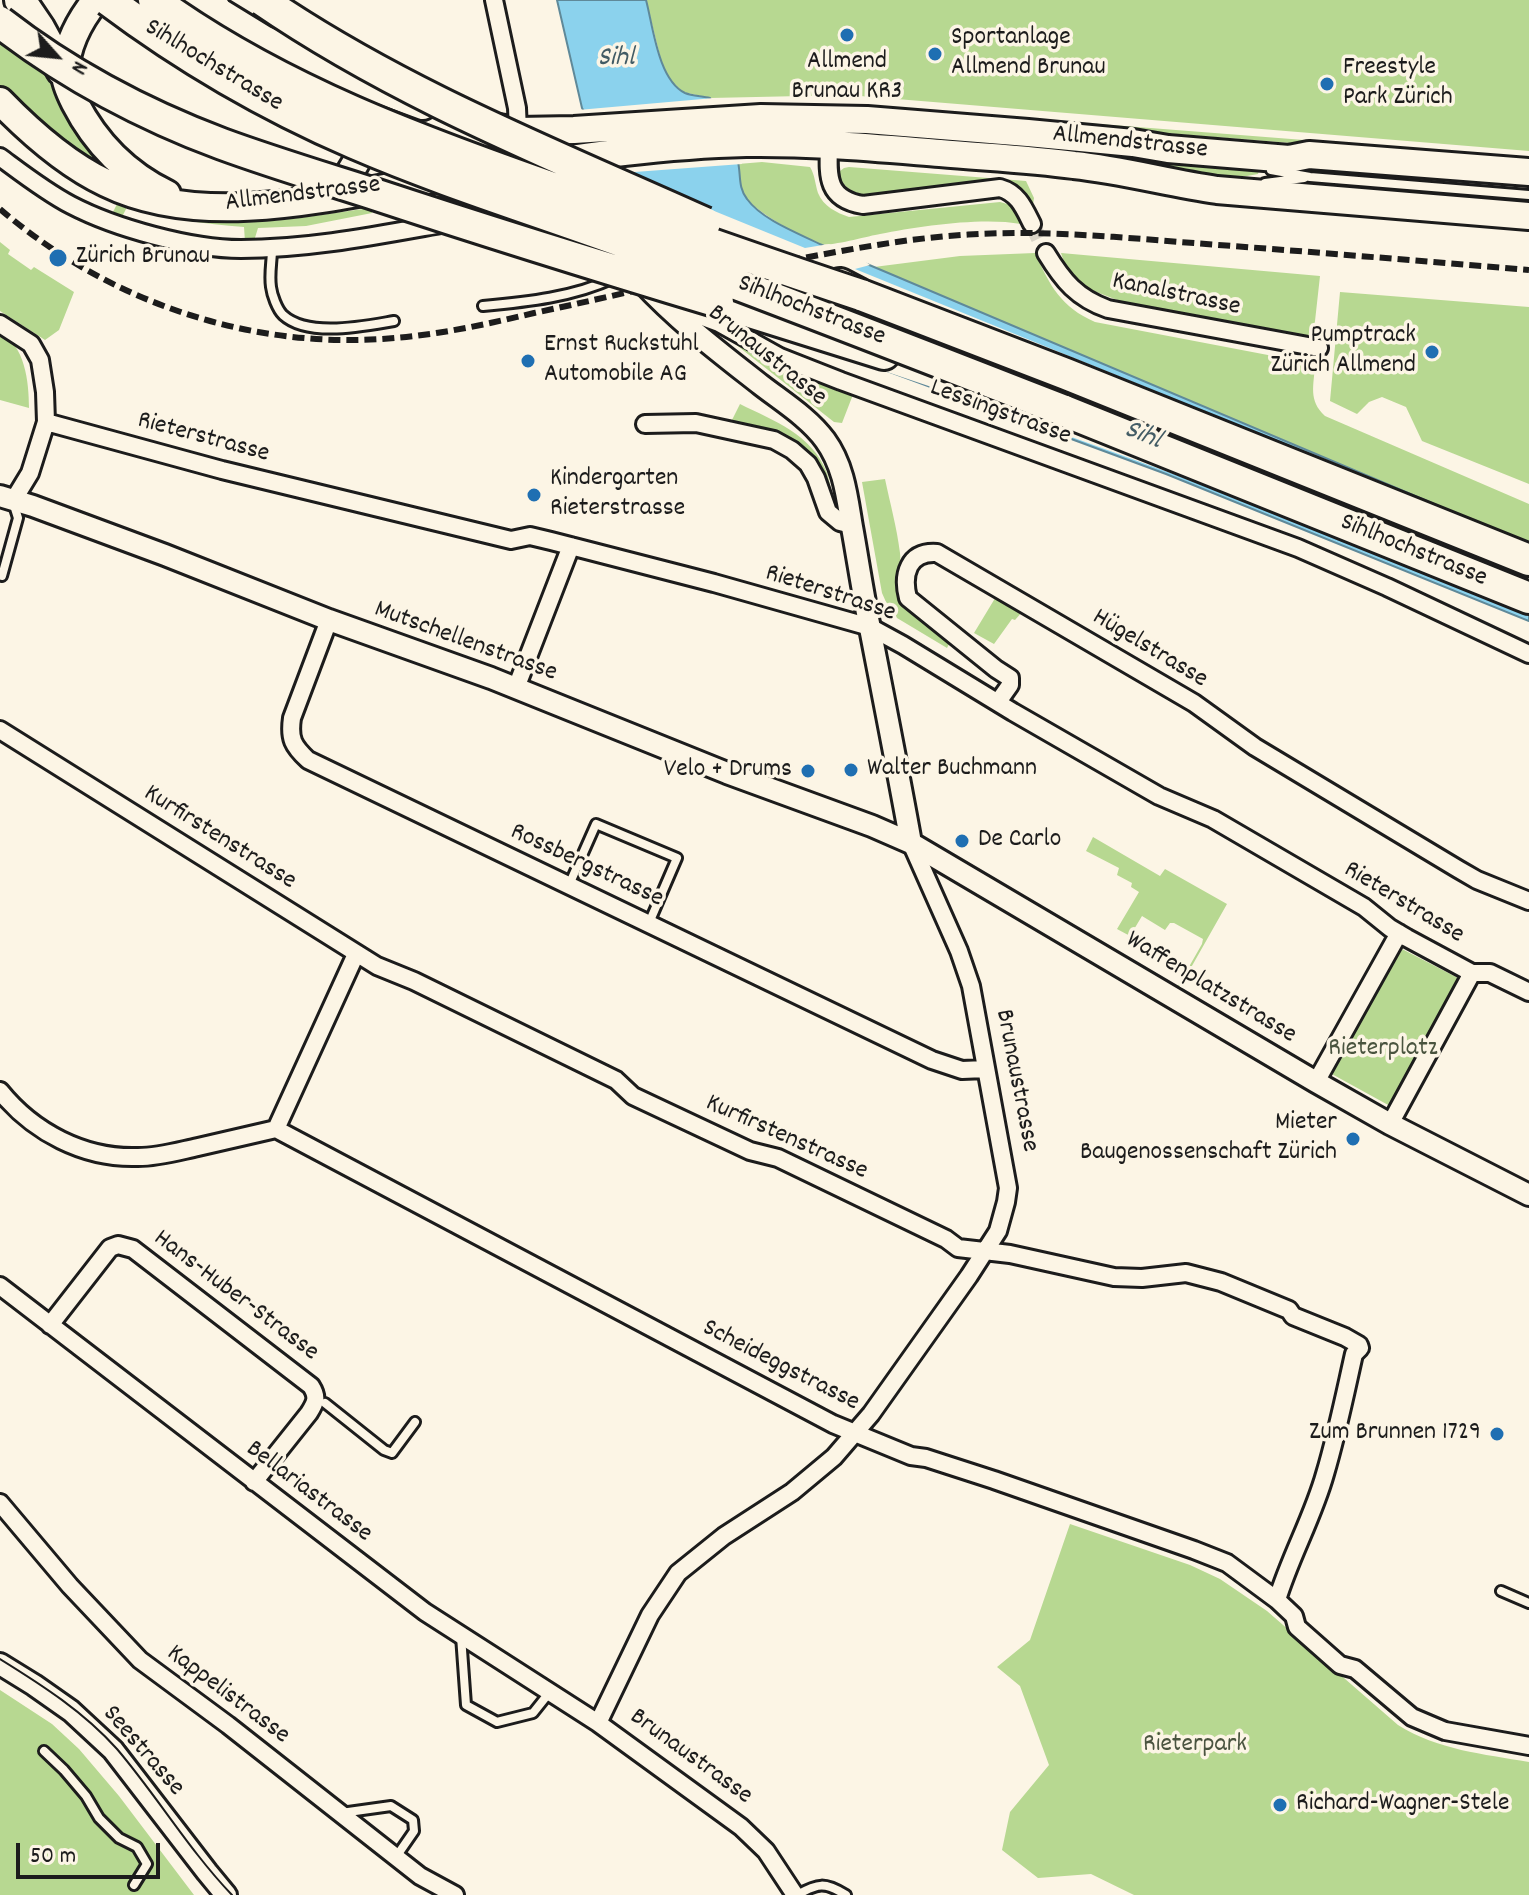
<!DOCTYPE html>
<meta charset="utf-8">
<style>
body{margin:0}
#map{position:relative;width:1529px;height:1895px;overflow:hidden;background:#fcf5e5;font-family:Dekko,sans-serif}
canvas{display:block}
.north{position:absolute;left:16px;top:16px;width:80px;height:80px;-webkit-text-stroke:6px #fcf5e5;paint-order:stroke;rotate:117deg;font-size:22px;font-weight:700;line-height:32px;text-align:center;color:#1c1c1c}
.north::after{content:'';display:block;margin:auto;width:28px;height:36px;background:#1c1c1c;clip-path:polygon(50% 0,100% 100%,50% 72%,0 100%)}
.scale{position:absolute;left:16px;top:1843px;width:144px;height:36px;box-sizing:border-box;border:4px solid #1c1c1c;border-top:0;padding-left:10px;font-size:24px;line-height:28px;white-space:nowrap;color:#1c1c1c;-webkit-text-stroke:6px #fcf5e5;paint-order:stroke}
</style>
<div id="map">
<canvas width="1529" height="1895"></canvas>
<div class="north">N</div>
<div class="scale">50 m</div>
</div>
<script>
const context = document.querySelector('canvas').getContext('2d');
context.lineJoin = 'round';
function fill(path, color) { context.fillStyle = color; context.fill(path, 'evenodd'); }
function strokePath(path, color, width, dash) { context.strokeStyle = color; context.lineWidth = width; context.lineCap = dash ? 'butt' : 'round'; context.setLineDash(dash || []); context.stroke(path); }
function drawText(font, color, halo, rows, align = 'center') {
  context.font = font + ' Dekko,sans-serif'; context.lineWidth = 7; context.setLineDash([]); context.textBaseline = 'middle'; context.strokeStyle = halo; context.fillStyle = color; for (const [text, x, y, turn = 0] of rows) {
    context.save(); context.translate(x, y); context.rotate((+turn || 0) * Math.PI / 180); context.textAlign = isNaN(turn) ? turn : align; if (halo) context.strokeText(text, 0, 0); context.fillText(text, 0, 0); context.restore();
  }
}
fill(new Path2D(`
 M 646,0 L 1529,0 L 1529,151 L 848,95 L 710,98 L 683,92 L 669,79 L 663,68 Z
 M 0,39 L 52,76 L 121,177 L 93,167 L 0,89 Z
 M 1035,119 L 1432,150 L 1432,154 L 1035,123 Z
 M 1033,146 L 1134,152 L 1141,160 L 1257,170 L 1259,171 L 1258,174 L 1247,176 L 1200,176 L 1033,149 Z
 M 762,162 L 810,167 C 815,175 815,184 818,193 C 823,206 837,213 849,217 L 1000,202 L 1011,205 L 1021,224 C 983,217 919,226 880,234 C 868,236 830,247 820,244 C 805,240 757,212 747,199 C 739,189 739,176 738,164 Z
 M 849,167 L 1026,181 L 1034,198 L 1032,211 C 1024,194 1018,182 997,180 L 864,195 C 851,192 839,185 840,171 L 844,168 Z
 M 119,200 C 141,208 162,216 185,219 C 247,229 310,216 371,208 L 372,213 L 306,226 L 258,228 L 254,241 L 245,242 L 244,227 C 204,224 166,219 127,207 L 121,219 L 111,216 Z
 M 0,242 L 10,250 L 8,254 L 31,270 L 34,267 L 74,292 L 59,330 L 45,340 L 0,311 Z
 M 1035,253 C 1050,286 1061,307 1095,322 L 1315,364 C 1314,386 1308,400 1325,416 L 1529,504 L 1529,544 L 874,267 L 960,256 Z
 M 1061,253 L 1320,276 L 1313,339 L 1125,303 L 1086,288 L 1068,274 Z
 M 1340,292 L 1529,307 L 1529,484 L 1422,441 L 1406,407 L 1382,397 L 1369,402 L 1357,414 L 1330,401 Z
 M 0,332 C 25,346 29,381 29,408 L 0,400 Z
 M 725,336 L 804,376 L 854,392 L 842,423 L 834,422 Z
 M 740,404 C 774,421 812,434 827,473 C 830,483 832,494 834,504 C 827,489 821,470 812,457 C 794,431 759,426 731,422 Z
 M 885,479 C 890,503 897,528 900,553 C 902,570 893,575 901,596 L 951,640 L 947,648 L 897,618 L 886,602 L 882,593 L 862,482 Z
 M 997,595 L 1023,611 L 1015,620 L 1012,619 L 994,644 L 974,633 Z
 M 1093,837 L 1160,876 L 1165,869 L 1227,904 L 1180,987 L 1178,986 L 1202,944 L 1203,939 L 1174,923 L 1170,923 L 1165,930 L 1142,916 L 1130,936 L 1117,929 L 1139,892 L 1131,887 L 1132,883 L 1117,875 L 1119,868 L 1086,851 Z
 M 1402,949 L 1460,979 L 1390,1106 L 1330,1073 Z
 M 1070,1524 L 1190,1565 L 1220,1579 L 1267,1611 L 1398,1725 C 1438,1750 1483,1754 1529,1762 L 1529,1895 L 1134,1895 L 1091,1874 L 1038,1878 L 1002,1850 L 1010,1812 L 1049,1765 L 1020,1686 L 997,1667 L 1030,1640 Z
 M 0,1690 L 52,1724 L 79,1749 L 119,1796 L 194,1895 L 0,1895 Z`), '#b7d891');
const water = new Path2D(`
 M 557,0 L 646,0 C 653,26 658,80 685,93 C 692,96 702,96 710,98 C 719,119 731,141 738,162 C 741,175 738,188 747,199 C 762,220 800,234 822,245 L 1529,544 L 1529,621 L 1166,474 L 852,358 L 623,177 L 582,108 Z`);
fill(water, '#8bd2ed');
strokePath(water, '#5f8999', 2);
fill(new Path2D(`
 M 714,98 L 742,164 L 621,173 L 805,248 L 829,244 L 860,257 L 870,265 L 855,269 L 1529,543 L 1529,616 L 1187,479 L 967,399 L 816,348 L 619,179 L 578,110 Z`), '#fcf5e5');
strokePath(new Path2D(`
 M 1032,224 L 1046,253`), '#dad4c7', 16, [16, 8]);
const service = new Path2D(`
 M 1271,170 L 1310,177 L 1529,195
 M 1265,183 L 1304,178
 M 272,249 C 272,261 269,274 271,287 C 272,295 277,309 283,315 C 308,338 364,326 394,321
 M 483,306 C 527,302 574,297 614,278
 M 2,576 L 18,518 L 13,502
 M 569,885 L 596,824 L 677,858 L 649,923
 M 325,1403 L 384,1450 L 392,1453 L 415,1422
 M 1501,1591 L 1529,1603
 M 461,1636 L 466,1705 L 497,1722 L 533,1713 L 549,1693
 M 44,1751 L 64,1770 L 86,1796 L 99,1818 L 119,1838 L 137,1847 L 147,1864 L 134,1885
 M 341,1813 L 391,1806 L 413,1820 L 414,1831 L 396,1857
 M 797,1895 C 818,1883 825,1882 846,1895`);
const minor = new Path2D(`
 M 494,0 L 517,108 L 518,131
 M 829,145 C 828,176 826,199 863,205 L 1000,188 C 1018,193 1024,208 1032,224
 M 0,157 C 23,174 46,192 71,205 C 115,228 191,249 241,249 C 310,249 379,235 447,223
 M 470,218 L 522,212
 M 1046,253 C 1063,281 1077,298 1108,309 L 1319,348
 M 676,317 L 692,313 L 719,323 L 780,357 L 841,381 L 1298,548 L 1387,587 L 1529,654
 M 0,324 L 31,344 L 40,360 L 45,392 L 46,422 L 30,473 L 13,501
 M 46,422 L 222,470 L 511,540 L 530,536 L 551,541 L 714,583 L 870,627 L 903,645 L 1013,712 L 1159,796 L 1213,819 L 1364,907 L 1390,928 L 1407,938 L 1472,973 L 1490,973 L 1529,992
 M 645,424 L 696,423 L 774,440 L 792,450 L 808,464 L 816,478 L 828,512 L 840,522 L 852,525
 M 329,620 L 292,718 C 289,739 293,746 308,760 L 932,1060 L 962,1070 L 986,1069
 M 516,688 L 571,546
 M 998,702 L 1010,685 L 1010,678 L 996,669 L 908,598 C 902,575 908,551 937,553 L 1194,703 L 1255,747 L 1458,869 L 1477,880 L 1529,901
 M 0,730 L 377,966 L 414,981 L 616,1080 L 633,1096 L 750,1151 L 778,1158 L 946,1239 L 958,1248 L 1010,1254 L 1114,1277 L 1142,1278 L 1186,1273 L 1221,1282 L 1289,1310 L 1293,1316 L 1345,1337 L 1359,1345 L 1360,1348 L 1354,1354 C 1345,1394 1337,1434 1325,1474 C 1313,1517 1290,1557 1277,1600
 M 1316,1082 L 1399,933
 M 0,1091 C 33,1132 84,1159 138,1157 C 159,1157 179,1151 198,1147 C 224,1141 250,1135 276,1129 L 833,1424 L 911,1456 L 926,1458 L 994,1480 L 1194,1550 L 1227,1563 L 1277,1600 L 1294,1616 L 1297,1627 L 1340,1665 L 1355,1669 L 1412,1717 L 1445,1731 L 1529,1746
 M 1390,1124 L 1472,973
 M 276,1129 L 356,954
 M 0,1286 L 425,1612 L 598,1723
 M 50,1325 L 110,1248 L 118,1245 L 133,1249 L 311,1386 C 318,1397 316,1402 309,1413 L 254,1482
 M 0,1503 L 70,1586 L 140,1660 L 228,1725 L 420,1876 L 455,1895
 M 795,1895 L 766,1851 L 741,1827 L 598,1723 L 650,1615 L 678,1573 L 724,1536 L 792,1492 L 834,1457 L 871,1414 L 969,1276 L 998,1231 L 1006,1202 L 1008,1188 L 971,986 L 959,951 L 911,843`);
const tertiary = new Path2D(`
 M 642,282 C 678,321 719,352 761,385 C 783,402 809,418 825,440 C 844,466 847,497 852,527 C 858,560 863,595 870,628 C 884,700 898,771 911,843
 M 0,496 L 33,506 L 165,555 L 329,620 L 491,678 L 727,773 L 872,826 L 911,843 L 1316,1082 L 1390,1124 L 1529,1195
 M 0,1664 L 34,1685 L 71,1711 L 113,1750 L 207,1872 L 226,1895`);
const primary = new Path2D(`
 M 96,0 C 79,21 66,45 65,74 C 65,83 71,95 75,103 C 96,144 126,174 167,194
 M 198,1 L 215,9 L 264,39 L 358,82 L 423,106
 M 0,101 C 31,133 66,164 106,183 C 206,232 340,195 444,177
 M 499,128 L 518,131 L 574,130 L 761,118 L 867,120 L 1028,133 L 1133,143 L 1168,149 L 1289,159 L 1309,155 L 1529,172
 M 498,169 C 581,157 663,145 746,143 C 811,142 876,148 940,153 C 985,157 1029,159 1074,165 C 1122,170 1169,183 1217,190 L 1529,216
 M 334,196 C 348,175 366,154 365,128`);
const motorway = new Path2D(`
 M 20,0 L 39,28 L 62,70
 M 204,0 L 215,9
 M 840,284 L 861,295 L 1066,374 L 1529,560
 M 718,302 L 884,354
 M 1037,402 L 1062,410 L 1529,598`);
strokePath(service, '#1c1c1c', 14);
strokePath(minor, '#1c1c1c', 22);
strokePath(tertiary, '#1c1c1c', 26);
strokePath(primary, '#1c1c1c', 32);
strokePath(motorway, '#1c1c1c', 36);
strokePath(service, '#fcf5e5', 8);
strokePath(minor, '#fcf5e5', 16);
strokePath(tertiary, '#fcf5e5', 20);
strokePath(primary, '#fcf5e5', 26);
strokePath(motorway, '#fcf5e5', 30);
strokePath(new Path2D(`
 M 0,1659 C 42,1685 84,1712 117,1749 C 157,1796 189,1850 232,1895`), '#1c1c1c', 2);
strokePath(new Path2D(`
 M 0,209 C 108,302 252,351 395,338 C 442,334 488,324 534,313 C 576,304 617,295 658,285 C 699,276 741,270 782,262 C 841,251 901,239 962,235 C 1043,229 1125,238 1206,244 C 1314,252 1421,261 1529,270`), '#1c1c1c', 6, [12, 6]);
const motorwayBridge = new Path2D(`
 M 108,0 C 184,57 266,105 354,143 C 444,182 539,211 632,245 C 776,298 919,354 1062,410
 M 154,0 C 278,90 421,142 564,192 C 663,227 761,262 861,295
 M 262,0 C 399,94 554,155 705,223
 M 0,22 C 67,74 142,114 222,144 C 271,162 321,177 371,193 C 486,231 602,267 718,302`);
strokePath(motorwayBridge, '#1c1c1c', 36, []);
strokePath(motorwayBridge, '#fcf5e5', 30);
for (const [x, y, r, color] of [
 [847,35,8,"#1f6fb2"],
 [935,54,8,"#1f6fb2"],
 [1327,84,8,"#1f6fb2"],
 [58,258,10,"#1f6fb2"],
 [1432,352,8,"#1f6fb2"],
 [528,361,8,"#1f6fb2"],
 [534,495,8,"#1f6fb2"],
 [851,770,8,"#1f6fb2"],
 [808,771,8,"#1f6fb2"],
 [962,841,8,"#1f6fb2"],
 [1353,1139,8,"#1f6fb2"],
 [1497,1434,8,"#1f6fb2"],
 [1280,1805,8,"#1f6fb2"]
]) { const dot = new Path2D(); dot.arc(x, y, r, 0, 2 * Math.PI); context.fillStyle = color; context.fill(dot); strokePath(dot, '#fcf5e5', 3); }
drawText('26px', '#1c1c1c', '#fcf5e5', [
 ["Sportanlage",951,39],
 ["Allmend Brunau",951,69],
 ["Allmend",847,63,"center"],
 ["Brunau KR3",847,93,"center"],
 ["Freestyle",1343,69],
 ["Park Zürich",1343,99],
 ["Zürich Brunau",76,258],
 ["Pumptrack",1416,337,"right"],
 ["Zürich Allmend",1416,367,"right"],
 ["Ernst Ruckstuhl",544,346],
 ["Automobile AG",544,376],
 ["Kindergarten",550,480],
 ["Rieterstrasse",550,510],
 ["Walter Buchmann",867,770],
 ["Velo + Drums",792,771,"right"],
 ["De Carlo",978,841],
 ["Mieter",1337,1124,"right"],
 ["Baugenossenschaft Zürich",1337,1154,"right"],
 ["Zum Brunnen 1729",1481,1434,"right"],
 ["Richard-Wagner-Stele",1296,1805]
], 'left');
drawText('26px', '#1c1c1c', '#fcf5e5', [
 ["Sihlhochstrasse",213,67,31],
 ["Allmendstrasse",1130,144,6],
 ["Allmendstrasse",303,196,-7],
 ["Kanalstrasse",1176,296,12],
 ["Sihlhochstrasse",811,312,21],
 ["Brunaustrasse",766,357,39],
 ["Lessingstrasse",1000,414,20],
 ["Rieterstrasse",203,439,15],
 ["Sihlhochstrasse",1413,552,22],
 ["Rieterstrasse",830,595,18],
 ["Mutschellenstrasse",465,643,20],
 ["Hügelstrasse",1149,650,31],
 ["Kurfirstenstrasse",219,839,32],
 ["Rossbergstrasse",586,867,25],
 ["Rieterstrasse",1403,904,31],
 ["Waffenplatzstrasse",1210,989,31],
 ["Brunaustrasse",1015,1081,79],
 ["Kurfirstenstrasse",786,1139,24],
 ["Hans-Huber-Strasse",235,1297,37],
 ["Scheideggstrasse",780,1367,27],
 ["Bellariastrasse",308,1493,37],
 ["Kappelistrasse",227,1696,37],
 ["Seestrasse",142,1752,49],
 ["Brunaustrasse",690,1758,36]
]);
drawText('26px', '#4a543f', '#fcf5e5', [
 ["Rieterplatz",1383,1050],
 ["Rieterpark",1195,1746]
]);
drawText('italic 28px', '#435c65', '#fcf5e5', [
 ["Sihl",616,60],
 ["Sihl",1142,437,22]
]);
</script>
